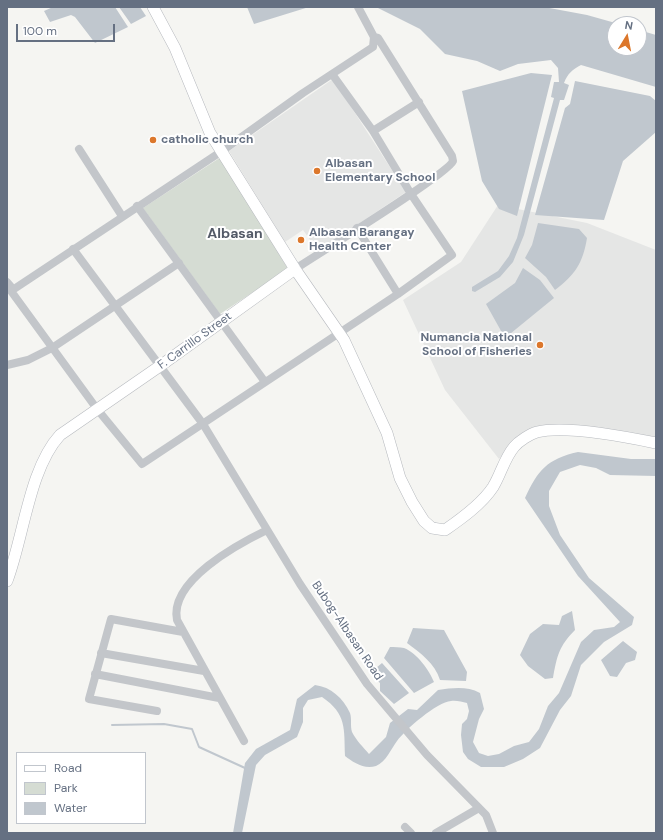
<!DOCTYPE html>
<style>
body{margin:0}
#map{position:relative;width:663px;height:840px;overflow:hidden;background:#f5f5f2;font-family:"DM Sans",sans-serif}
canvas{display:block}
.frame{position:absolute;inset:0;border:8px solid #657082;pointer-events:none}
.legend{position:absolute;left:16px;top:752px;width:130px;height:72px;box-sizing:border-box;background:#fff;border:1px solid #c1c6cd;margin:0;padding:5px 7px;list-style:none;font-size:12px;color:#657082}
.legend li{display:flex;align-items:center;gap:8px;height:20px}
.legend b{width:20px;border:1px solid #c1c6cd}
.north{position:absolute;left:607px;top:16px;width:40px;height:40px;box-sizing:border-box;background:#fff;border:1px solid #c1c6cd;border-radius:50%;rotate:10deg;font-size:11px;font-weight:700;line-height:16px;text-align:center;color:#657082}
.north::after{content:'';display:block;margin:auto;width:14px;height:18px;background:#dc772b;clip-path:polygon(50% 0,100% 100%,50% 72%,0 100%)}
.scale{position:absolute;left:16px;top:24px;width:99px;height:18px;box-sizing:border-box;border:2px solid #657082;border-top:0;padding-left:5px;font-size:12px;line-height:14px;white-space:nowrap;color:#657082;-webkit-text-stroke:3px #fff;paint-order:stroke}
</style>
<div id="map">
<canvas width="663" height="840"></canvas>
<div class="frame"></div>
<ul class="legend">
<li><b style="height:5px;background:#fff"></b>Road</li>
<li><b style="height:11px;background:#d5dcd3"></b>Park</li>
<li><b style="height:11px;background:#c0c7ce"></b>Water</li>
</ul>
<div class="north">N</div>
<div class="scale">100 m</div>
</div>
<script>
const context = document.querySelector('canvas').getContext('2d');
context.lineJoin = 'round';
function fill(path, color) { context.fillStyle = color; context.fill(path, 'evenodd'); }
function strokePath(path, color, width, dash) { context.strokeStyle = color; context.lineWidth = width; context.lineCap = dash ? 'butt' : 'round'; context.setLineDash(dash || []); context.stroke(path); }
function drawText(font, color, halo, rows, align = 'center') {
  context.font = font + ' "DM Sans",sans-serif'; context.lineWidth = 4; context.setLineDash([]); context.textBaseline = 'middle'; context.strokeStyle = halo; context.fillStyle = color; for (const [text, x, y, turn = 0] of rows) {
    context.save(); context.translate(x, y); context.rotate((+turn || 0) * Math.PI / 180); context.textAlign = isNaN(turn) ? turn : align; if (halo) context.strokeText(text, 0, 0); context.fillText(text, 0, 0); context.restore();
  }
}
fill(new Path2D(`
 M 333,79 L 406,192 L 318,251 L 303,230 L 285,242 L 229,151 Z
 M 498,205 L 587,223 L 656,250 L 656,439 L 561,426 L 525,431 L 499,459 L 445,390 L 403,300 L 461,262 Z`), '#e5e6e5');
fill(new Path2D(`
 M 221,157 L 288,269 L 220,314 L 143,208 Z`), '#d5dcd3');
fill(new Path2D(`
 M 53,7 L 115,7 L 128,27 L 95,43 L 75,17 L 71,15 L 50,22 L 44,11 Z
 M 119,7 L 140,7 L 146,16 L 131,24 Z
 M 247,7 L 309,7 L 254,24 Z
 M 376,7 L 544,7 L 587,15 L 619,24 L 615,24 L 615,48 L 639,48 L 639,30 L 656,35 L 656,87 L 581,65 C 572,70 568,73 564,83 L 569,85 L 564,100 L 560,100 L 524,235 L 513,262 L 500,277 L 475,292 L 472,291 L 472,287 L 498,271 L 509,256 L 517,238 L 554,98 L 551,97 L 554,82 L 559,82 L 558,68 L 551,60 L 518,64 L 500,71 L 477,61 L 445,54 L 420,29 Z
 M 531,73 L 552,75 L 517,216 L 499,209 L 482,181 L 462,91 Z
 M 575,81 L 650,96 L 656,101 L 656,132 L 623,161 L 604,220 L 535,215 L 565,108 L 570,104 Z
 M 538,223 L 579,229 L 587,238 C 583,263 575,275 555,290 L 546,277 L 525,258 L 532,245 Z
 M 523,268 L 540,280 L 554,298 L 505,338 L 486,304 L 515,283 Z
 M 578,452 L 631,459 L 656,459 L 656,476 L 610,475 L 596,468 L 580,465 L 560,472 L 549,491 L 549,506 L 560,535 L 589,578 L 634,617 L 632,625 L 604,642 L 581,665 L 571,696 L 560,710 L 540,748 L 523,759 L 504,767 L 481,767 L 468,759 L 463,752 L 461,735 L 462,724 L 467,719 L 469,711 L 467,703 C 462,702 456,700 451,701 C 437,702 406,729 397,741 C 391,749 386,762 376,766 C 364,770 353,762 345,756 C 344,729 347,714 322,697 L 308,700 L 303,708 L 303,722 L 297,737 L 265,755 L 256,765 L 242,833 L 233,833 L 245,763 L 256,749 L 290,730 L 297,699 L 315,685 C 331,687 343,698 350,713 C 352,719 350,726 352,732 C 356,740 363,747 369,754 L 386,737 L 390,723 L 408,709 L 417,710 L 438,690 C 453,688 467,686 480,693 L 484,709 L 479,719 L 473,742 L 479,753 L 488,756 L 499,754 L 514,746 L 529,742 L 539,729 L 548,706 L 559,693 L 581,642 L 594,630 L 614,627 L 620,622 L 578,576 L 525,498 C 538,470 547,459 578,452 Z
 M 572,611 L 575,630 C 559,646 557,656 553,678 L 545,679 L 528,666 L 520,655 L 530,634 L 543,624 L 559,625 L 562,616 Z
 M 413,628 L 444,630 L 467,672 L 466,681 L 440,680 C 435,663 420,653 407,643 Z
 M 623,641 L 637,652 L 635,660 L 626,663 L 617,677 L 610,676 L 601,660 Z
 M 390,647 C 394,647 400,647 404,648 C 417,653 429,670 434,682 L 414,693 L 384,658 Z
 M 382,663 L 409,693 L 394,704 L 380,691 L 380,683 L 370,673 Z`), '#c0c7ce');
strokePath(new Path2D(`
 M 112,725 L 164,724 L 192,729 L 199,747 L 245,768`), '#c0c7ce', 2);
const secondary = new Path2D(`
 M 153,7 L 175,48 L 210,133 L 295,269 L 344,340 L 387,433 L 400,478 L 412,502 L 424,521 L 432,528 L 445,530 C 461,519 482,504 493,487 C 501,474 504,459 514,447 C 519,441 530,434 537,432 C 565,425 627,437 656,443
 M 7,581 C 24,536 29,469 60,435 L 160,366 L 295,269`);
strokePath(secondary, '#b6b9be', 12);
strokePath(new Path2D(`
 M 358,7 L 374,37
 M 373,131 L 419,102
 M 79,149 L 122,216
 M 137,206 L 265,382
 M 357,228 L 398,294
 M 73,249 L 203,424 L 300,584 L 367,684 L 427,755 L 486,815 L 493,833
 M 295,269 C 316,255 448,174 453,161 L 452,156 L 378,38 L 374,37 L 373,47 L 303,93 L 222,151 L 11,291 L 97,409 L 142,464 L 398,294 L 452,255 L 411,194 L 373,131 L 332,74
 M 7,282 L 13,289
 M 7,365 L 28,360 L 52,348 L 179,263
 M 101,653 L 204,671
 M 95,674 L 219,698
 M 157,711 L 89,699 L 111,619 L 183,632
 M 244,741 L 177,620 C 169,581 238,544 267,530
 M 405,827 L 411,833
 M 436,833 L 479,808`), '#c3c6ca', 8);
strokePath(secondary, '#fff', 11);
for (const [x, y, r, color] of [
 [153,140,4,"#dc772b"],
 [317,171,4,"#dc772b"],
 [301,240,4,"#dc772b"],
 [540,345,4,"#dc772b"]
]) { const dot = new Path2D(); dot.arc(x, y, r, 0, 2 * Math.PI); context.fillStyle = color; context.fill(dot); strokePath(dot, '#fff', 1.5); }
drawText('bold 12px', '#657082', '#fff', [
 ["catholic church",161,140],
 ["Albasan",325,164],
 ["Elementary School",325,178],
 ["Albasan Barangay",309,233],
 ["Health Center",309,247],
 ["Numancia National",532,338,"right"],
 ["School of Fisheries",532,352,"right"]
], 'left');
drawText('12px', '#657082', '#fff', [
 ["F. Carrillo Street",195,341,-36],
 ["Bubog-Albasan Road",347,631,56]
]);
drawText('bold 14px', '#535a67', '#fff', [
 ["Albasan",235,234]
]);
</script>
